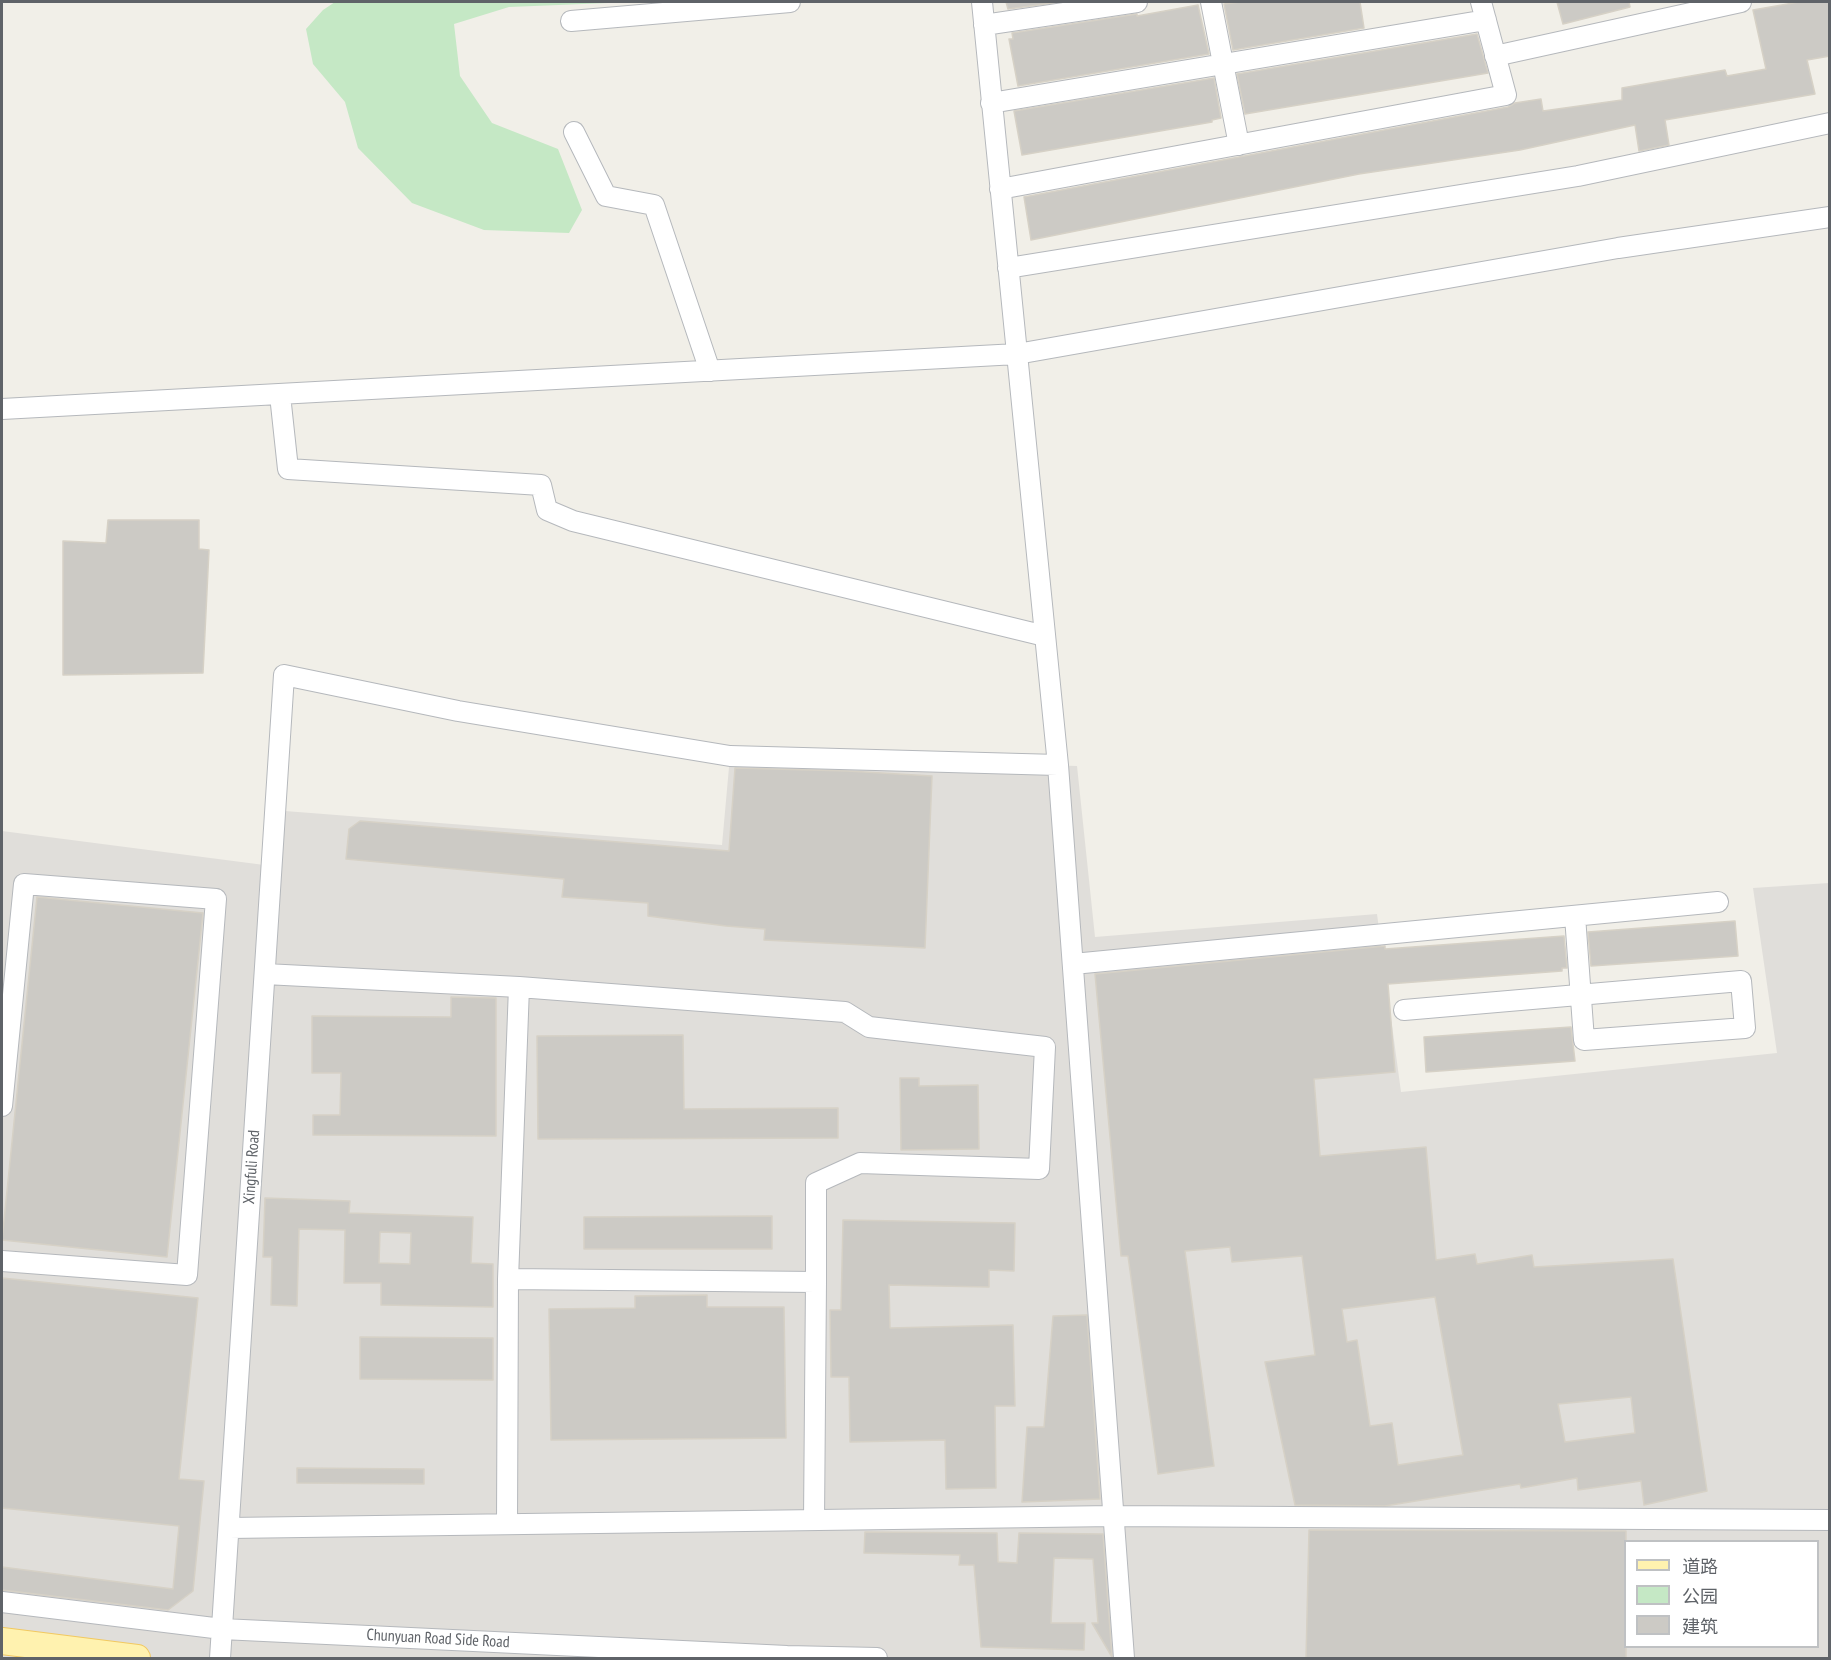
<!DOCTYPE html>
<meta charset="utf-8">
<style>
body{margin:0}
#map{position:relative;width:1831px;height:1660px;overflow:hidden;background:#f1efe8;font-family:"PT Sans Narrow","Noto Sans SC",sans-serif}
canvas{display:block}
.frame{position:absolute;inset:0;border:3px solid #5f6368;pointer-events:none}
.legend{position:absolute;left:1624px;top:1540px;width:195px;height:108px;box-sizing:border-box;background:#fff;border:2px solid #bfc1c3;margin:0;padding:8px 10px;list-style:none;font-size:18px;color:#5f6368}
.legend li{display:flex;align-items:center;gap:12px;height:30px}
.legend b{width:30px;border:2px solid #bfc1c3}
</style>
<div id="map">
<canvas width="1831" height="1660"></canvas>
<div class="frame"></div>
<ul class="legend">
<li><b style="height:8px;background:#fff2af"></b>道路</li>
<li><b style="height:16px;background:#c5e8c5"></b>公园</li>
<li><b style="height:16px;background:#cccac5"></b>建筑</li>
</ul>
</div>
<script>
const context = document.querySelector('canvas').getContext('2d');
context.lineJoin = 'round';
function fill(path, color) { context.fillStyle = color; context.fill(path, 'evenodd'); }
function strokePath(path, color, width, dash) { context.strokeStyle = color; context.lineWidth = width; context.lineCap = dash ? 'butt' : 'round'; context.setLineDash(dash || []); context.stroke(path); }
function drawText(font, color, halo, rows, align = 'center') {
  context.font = font + ' "PT Sans Narrow",sans-serif'; context.lineWidth = 4.5; context.setLineDash([]); context.textBaseline = 'middle'; context.strokeStyle = halo; context.fillStyle = color; for (const [text, x, y, turn = 0] of rows) {
    context.save(); context.translate(x, y); context.rotate((+turn || 0) * Math.PI / 180); context.textAlign = isNaN(turn) ? turn : align; if (halo) context.strokeText(text, 0, 0); context.fillText(text, 0, 0); context.restore();
  }
}
fill(new Path2D(`
 M 730,756 L 1077,766 L 1095,937 L 1377,914 L 1401,1092 L 1777,1053 L 1753,888 L 1829,883 L 1829,1658 L 2,1658 L 2,831 L 272,866 L 285,811 L 722,845 ZM 1626,1542 L 1818,1542 L 1818,1646 L 1626,1646 Z`), '#e0deda');
fill(new Path2D(`
 M 335,2 L 633,2 L 509,7 L 454,24 L 460,76 L 492,123 L 558,149 L 582,210 L 569,233 L 484,230 L 412,203 L 358,148 L 345,102 L 313,64 L 306,29 L 323,10 Z`), '#c5e8c5');
const building = new Path2D(`
 M 1006,2 L 1060,2 L 1008,9 Z
 M 1240,2 L 1360,2 L 1364,28 L 1233,50 L 1224,4 Z
 M 1557,2 L 1629,2 L 1630,7 L 1563,24 Z
 M 1799,2 L 1830,2 L 1830,56 L 1807,60 L 1815,94 L 1665,120 L 1669,145 L 1639,151 L 1635,125 L 1520,150 L 1359,174 L 1031,240 L 1024,197 L 1508,107 L 1515,103 L 1541,99 L 1543,111 L 1622,100 L 1622,88 L 1725,70 L 1727,76 L 1766,69 L 1753,10 Z
 M 1198,5 L 1209,54 L 1018,86 L 1009,39 L 1013,39 L 1012,33 L 1137,14 L 1137,16 Z
 M 1477,34 L 1488,73 L 1245,114 L 1237,74 Z
 M 1214,78 L 1221,118 L 1212,120 L 1212,122 L 1022,155 L 1014,111 Z
 M 108,520 L 199,520 L 199,549 L 209,550 L 203,673 L 63,675 L 63,541 L 106,543 Z
 M 735,768 L 848,771 L 932,776 L 925,948 L 764,940 L 765,929 L 726,926 L 648,916 L 648,903 L 562,897 L 564,879 L 346,859 L 349,829 L 360,821 L 729,851 Z
 M 37,897 L 203,913 L 167,1257 L 2,1240 Z
 M 1735,921 L 1738,956 L 1591,966 L 1588,932 Z
 M 1564,936 L 1567,968 L 1562,968 L 1562,971 L 1388,984 L 1395,1072 L 1314,1079 L 1320,1156 L 1426,1147 L 1436,1260 L 1475,1254 L 1477,1264 L 1532,1255 L 1534,1267 L 1673,1259 L 1707,1491 L 1644,1505 L 1641,1481 L 1578,1490 L 1577,1478 L 1521,1488 L 1520,1484 L 1385,1506 L 1295,1505 L 1265,1362 L 1315,1355 L 1302,1256 L 1232,1262 L 1230,1247 L 1185,1251 L 1214,1466 L 1158,1474 L 1128,1256 L 1121,1256 L 1095,974 L 1385,946 L 1385,949 ZM 1435,1297 L 1463,1455 L 1398,1465 L 1392,1423 L 1370,1426 L 1357,1340 L 1347,1342 L 1342,1309 ZM 1631,1397 L 1635,1433 L 1565,1442 L 1558,1404 Z
 M 451,997 L 496,998 L 496,1136 L 313,1135 L 313,1115 L 340,1115 L 341,1073 L 312,1073 L 312,1016 L 451,1017 Z
 M 1571,1027 L 1575,1061 L 1426,1072 L 1424,1037 Z
 M 683,1035 L 684,1109 L 838,1108 L 838,1138 L 538,1139 L 537,1036 Z
 M 900,1078 L 919,1078 L 919,1086 L 978,1085 L 979,1149 L 901,1150 Z
 M 265,1198 L 350,1201 L 349,1213 L 473,1217 L 471,1263 L 493,1264 L 493,1307 L 381,1305 L 381,1283 L 344,1283 L 345,1230 L 299,1229 L 297,1306 L 271,1305 L 272,1257 L 263,1257 ZM 380,1232 L 411,1233 L 410,1264 L 379,1263 Z
 M 772,1216 L 772,1249 L 584,1249 L 584,1217 Z
 M 843,1220 L 1015,1223 L 1014,1271 L 989,1270 L 989,1287 L 889,1285 L 890,1328 L 1013,1325 L 1015,1406 L 995,1406 L 996,1488 L 946,1489 L 945,1440 L 850,1442 L 849,1377 L 831,1377 L 830,1310 L 841,1310 Z
 M 2,1278 L 198,1298 L 179,1479 L 204,1481 L 193,1591 L 168,1610 L 2,1590 L 2,1567 L 173,1589 L 179,1526 L 2,1508 Z
 M 707,1295 L 707,1307 L 784,1307 L 786,1438 L 551,1440 L 549,1309 L 635,1308 L 635,1296 Z
 M 1087,1315 L 1100,1499 L 1022,1502 L 1027,1427 L 1044,1427 L 1053,1316 Z
 M 360,1337 L 493,1338 L 493,1380 L 360,1379 Z
 M 297,1468 L 424,1469 L 424,1484 L 297,1483 Z
 M 1309,1530 L 1626,1531 L 1626,1659 L 1306,1659 Z
 M 865,1532 L 997,1533 L 998,1562 L 1017,1563 L 1019,1533 L 1103,1534 L 1112,1657 L 1092,1623 L 1098,1623 L 1093,1559 L 1054,1558 L 1051,1623 L 1085,1623 L 1084,1650 L 981,1647 L 974,1565 L 959,1565 L 960,1555 L 864,1553 Z`);
fill(building, '#cccac5');
strokePath(building, '#d6d1c6', 1.5);
const minor = new Path2D(`
 M 982,2 L 1058,765 L 1124,1658
 M 1211,2 L 1239,145
 M 571,21 L 790,2
 M 984,25 L 1137,2
 M 1495,56 L 1741,2
 M 991,103 L 1486,20
 M 574,132 L 606,196 L 654,205 L 710,371
 M 1000,189 L 1506,95 L 1481,2
 M 1008,268 L 1578,176 L 1830,123
 M 280,395 L 288,469 L 541,485 L 547,510 L 573,521 L 1045,636
 M 2,409 L 1017,354 L 1618,248 L 1830,217
 M 1073,964 L 1718,902
 M 265,974 L 519,987 L 845,1012 L 869,1027 L 1045,1047 L 1039,1169 L 860,1163 L 816,1183 L 816,1282 L 508,1279
 M 1404,1010 L 1741,981 L 1745,1028 L 1584,1040 C 1581,999 1578,957 1575,916
 M 2,1106 L 24,884 L 216,899 L 187,1275 L 2,1261
 M 814,1520 L 816,1282
 M 507,1524 L 508,1279 L 519,987
 M 229,1528 L 1114,1516 L 1830,1520
 M 2,1602 L 222,1629 L 787,1656 L 877,1658
 M 220,1658 L 284,675 L 458,711 L 730,756 L 1058,765`);
const major = new Path2D(`
 M 2,1641 L 137,1658`);
strokePath(minor, '#b5b8bc', 22);
strokePath(major, '#f2c960', 28);
strokePath(minor, '#fff', 20);
strokePath(major, '#fff2af', 26);
drawText('16px', '#5f6368', '#fff', [
 ["Xingfuli Road",252,1167,-86],
 ["Chunyuan Road Side Road",438,1639,3]
]);
</script>
